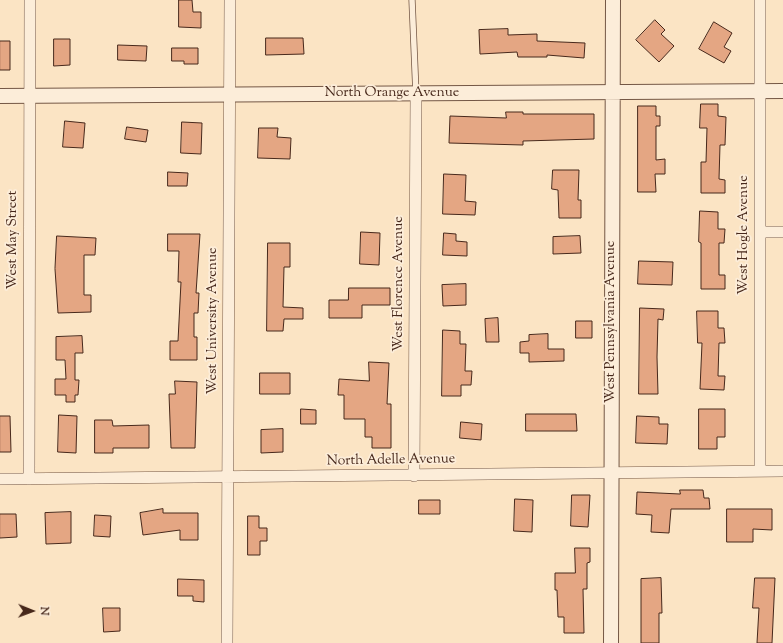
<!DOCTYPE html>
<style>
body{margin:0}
#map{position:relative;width:783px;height:643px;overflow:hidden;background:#fbe4c4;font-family:"Sorts Mill Goudy",serif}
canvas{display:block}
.north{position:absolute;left:12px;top:591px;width:40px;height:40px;-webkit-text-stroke:3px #fcedd9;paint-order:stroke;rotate:91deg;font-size:11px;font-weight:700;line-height:16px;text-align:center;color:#47281b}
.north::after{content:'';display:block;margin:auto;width:14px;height:18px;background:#47281b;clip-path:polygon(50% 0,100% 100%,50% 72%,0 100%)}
</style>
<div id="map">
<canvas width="783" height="643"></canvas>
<div class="north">N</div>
</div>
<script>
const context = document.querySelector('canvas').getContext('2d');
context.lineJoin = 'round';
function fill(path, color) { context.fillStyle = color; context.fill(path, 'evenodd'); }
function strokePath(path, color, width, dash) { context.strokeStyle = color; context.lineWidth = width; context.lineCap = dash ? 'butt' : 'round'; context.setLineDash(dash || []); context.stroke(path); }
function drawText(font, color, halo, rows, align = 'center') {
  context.font = font + ' "Sorts Mill Goudy",serif'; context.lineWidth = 3.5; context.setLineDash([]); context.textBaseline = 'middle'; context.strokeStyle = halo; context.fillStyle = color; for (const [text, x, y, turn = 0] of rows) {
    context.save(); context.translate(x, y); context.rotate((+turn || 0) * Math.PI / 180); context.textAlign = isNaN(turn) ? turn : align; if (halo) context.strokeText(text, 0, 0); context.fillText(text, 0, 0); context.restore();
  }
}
const building = new Path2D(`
 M 179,0 L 192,0 L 193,12 L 201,12 L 201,28 L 179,27 Z
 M 655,20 L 665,30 L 661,34 L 674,46 L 659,62 L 636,40 Z
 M 714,22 L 732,33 L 724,47 L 731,51 L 724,63 L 699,49 Z
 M 508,29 L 508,35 L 537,34 L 537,41 L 585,43 L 584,58 L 547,55 L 547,57 L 518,57 L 517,52 L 480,54 L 479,30 Z
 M 266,38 L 303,38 L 304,54 L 266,55 Z
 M 54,39 L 70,39 L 70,65 L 54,66 Z
 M 0,41 L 10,41 L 10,70 L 0,70 Z
 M 118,45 L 147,46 L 146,61 L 118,60 Z
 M 172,48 L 198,48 L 198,64 L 184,64 L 184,61 L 172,61 Z
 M 701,104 L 718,104 L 718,116 L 726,117 L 725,145 L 720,145 L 719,179 L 725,180 L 725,193 L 701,193 L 701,162 L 706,162 L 707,128 L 700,128 Z
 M 638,106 L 656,106 L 656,116 L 660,116 L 660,126 L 656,126 L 656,160 L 665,159 L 665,174 L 655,174 L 656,192 L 638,192 Z
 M 506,112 L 523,112 L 523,114 L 594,114 L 594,139 L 523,141 L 523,145 L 449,143 L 450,116 L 506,118 Z
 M 65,121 L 85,123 L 83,148 L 63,147 Z
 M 182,122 L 202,123 L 201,154 L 181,153 Z
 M 127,127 L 148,130 L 146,142 L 125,139 Z
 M 259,128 L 278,128 L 277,137 L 291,138 L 290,159 L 258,158 Z
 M 553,170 L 579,170 L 578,200 L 581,200 L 581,218 L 559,218 L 558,190 L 552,189 Z
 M 168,172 L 188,173 L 187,186 L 168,186 Z
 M 444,174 L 466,175 L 465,201 L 476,202 L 475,215 L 443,214 Z
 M 700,211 L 718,212 L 718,229 L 725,229 L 724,243 L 719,243 L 719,275 L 725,275 L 725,289 L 701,289 L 701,243 L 699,242 Z
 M 361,232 L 380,233 L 379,265 L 360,264 Z
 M 444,233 L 456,234 L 456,241 L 467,242 L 467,256 L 443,255 Z
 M 168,234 L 200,234 L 196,293 L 199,293 L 198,313 L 194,313 L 194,337 L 197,337 L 197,360 L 170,360 L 170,341 L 178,341 L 181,282 L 178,282 L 179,251 L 168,251 Z
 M 57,236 L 96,238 L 95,255 L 84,255 L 84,295 L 91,295 L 91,312 L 58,313 L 55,269 Z
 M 580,236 L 581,253 L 553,254 L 553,237 Z
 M 268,243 L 290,243 L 290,267 L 284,267 L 283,307 L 303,308 L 303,319 L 284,319 L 283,331 L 267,331 Z
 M 639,261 L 673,262 L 672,285 L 638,284 Z
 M 466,284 L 466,305 L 443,306 L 442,285 Z
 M 349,288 L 390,288 L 390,305 L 362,305 L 362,318 L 329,318 L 329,300 L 348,300 Z
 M 640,308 L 664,309 L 663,320 L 658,319 L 657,357 L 658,394 L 639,394 Z
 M 697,311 L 718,311 L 718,328 L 724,328 L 725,343 L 719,343 L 718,376 L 725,376 L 724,390 L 700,389 L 702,343 L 698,343 Z
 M 498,318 L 499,342 L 486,342 L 485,319 Z
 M 576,321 L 592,321 L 592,338 L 576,338 Z
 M 443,330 L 460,331 L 460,344 L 466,344 L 465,371 L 472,371 L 471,385 L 461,385 L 461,396 L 442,396 Z
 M 548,334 L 548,349 L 564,349 L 564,361 L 529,362 L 529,353 L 520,353 L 520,342 L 529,341 L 529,335 Z
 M 82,336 L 83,353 L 75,353 L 75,380 L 79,380 L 78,395 L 75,395 L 75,402 L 66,402 L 66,395 L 55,395 L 55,379 L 66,379 L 65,360 L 56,360 L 56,337 Z
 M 369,362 L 389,363 L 387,404 L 391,404 L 391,448 L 372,448 L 372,437 L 365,437 L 365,419 L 344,419 L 344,395 L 338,395 L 339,379 L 369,381 Z
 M 260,373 L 290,373 L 290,394 L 260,394 Z
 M 175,381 L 197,382 L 195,448 L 171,448 L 169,394 L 175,394 Z
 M 301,409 L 316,410 L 316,424 L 301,424 Z
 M 699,409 L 725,409 L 725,437 L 717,437 L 717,449 L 699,449 Z
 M 526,414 L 576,414 L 577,431 L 526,431 Z
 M 59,415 L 77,416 L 76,453 L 58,452 Z
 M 0,416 L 10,416 L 11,452 L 0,452 Z
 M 637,416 L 659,417 L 659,424 L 668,424 L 667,444 L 636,443 Z
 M 95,420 L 112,420 L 113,426 L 149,425 L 149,448 L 113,448 L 113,453 L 95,453 Z
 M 461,422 L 482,424 L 481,440 L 460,438 Z
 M 283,429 L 283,452 L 261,453 L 261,430 Z
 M 680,490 L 703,490 L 704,498 L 709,498 L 710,509 L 671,509 L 669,533 L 651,532 L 652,515 L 636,514 L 637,492 L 680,494 Z
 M 572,495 L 590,495 L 588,527 L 571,526 Z
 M 515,499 L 533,500 L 532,532 L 514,531 Z
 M 419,500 L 440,500 L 440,514 L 419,514 Z
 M 163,509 L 163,513 L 198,513 L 198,540 L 180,540 L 180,530 L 143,535 L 140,513 Z
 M 727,509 L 772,509 L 772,530 L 753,529 L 753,542 L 727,542 Z
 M 71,512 L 71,543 L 46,544 L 45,513 Z
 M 0,514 L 16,514 L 17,537 L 0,538 Z
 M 95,515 L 111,516 L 110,537 L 94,536 Z
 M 248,516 L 259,516 L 259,528 L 267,528 L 267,541 L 260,541 L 260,555 L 248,555 Z
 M 575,548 L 590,548 L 590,562 L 587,563 L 587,589 L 583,589 L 584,633 L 564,633 L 564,617 L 558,617 L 557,590 L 555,590 L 555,573 L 575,573 Z
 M 661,578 L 662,613 L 659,613 L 659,643 L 641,643 L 641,579 Z
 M 755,578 L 775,578 L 772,643 L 757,643 L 759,608 L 753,608 Z
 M 178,579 L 204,580 L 204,602 L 193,601 L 193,596 L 178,596 Z
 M 103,608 L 120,608 L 120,631 L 104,632 Z`);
fill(building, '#e4a683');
strokePath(building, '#47281b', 1);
const service = new Path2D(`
 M 412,0 L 416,94`);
const minor = new Path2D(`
 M 760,0 L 760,470
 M 760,232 L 783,232
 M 414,476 L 416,94
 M 0,479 L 783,471
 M 29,479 L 30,0
 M 227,643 L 230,0`);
const tertiary = new Path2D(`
 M 0,96 L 783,91
 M 611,643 L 613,0`);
strokePath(service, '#745745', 7);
strokePath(minor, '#745745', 12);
strokePath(tertiary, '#745745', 16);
strokePath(service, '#fcedd9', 5.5);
strokePath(minor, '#fcedd9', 11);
strokePath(tertiary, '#fcedd9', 14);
drawText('14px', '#47281b', '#fcedd9', [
 ["North Orange Avenue",392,94],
 ["West Hogle Avenue",745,235,-90],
 ["West May Street",14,240,-90],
 ["West Florence Avenue",400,284,-90],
 ["West University Avenue",214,321,-90],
 ["West Pennsylvania Avenue",612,322,-90],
 ["North Adelle Avenue",391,461,-1]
]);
</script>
